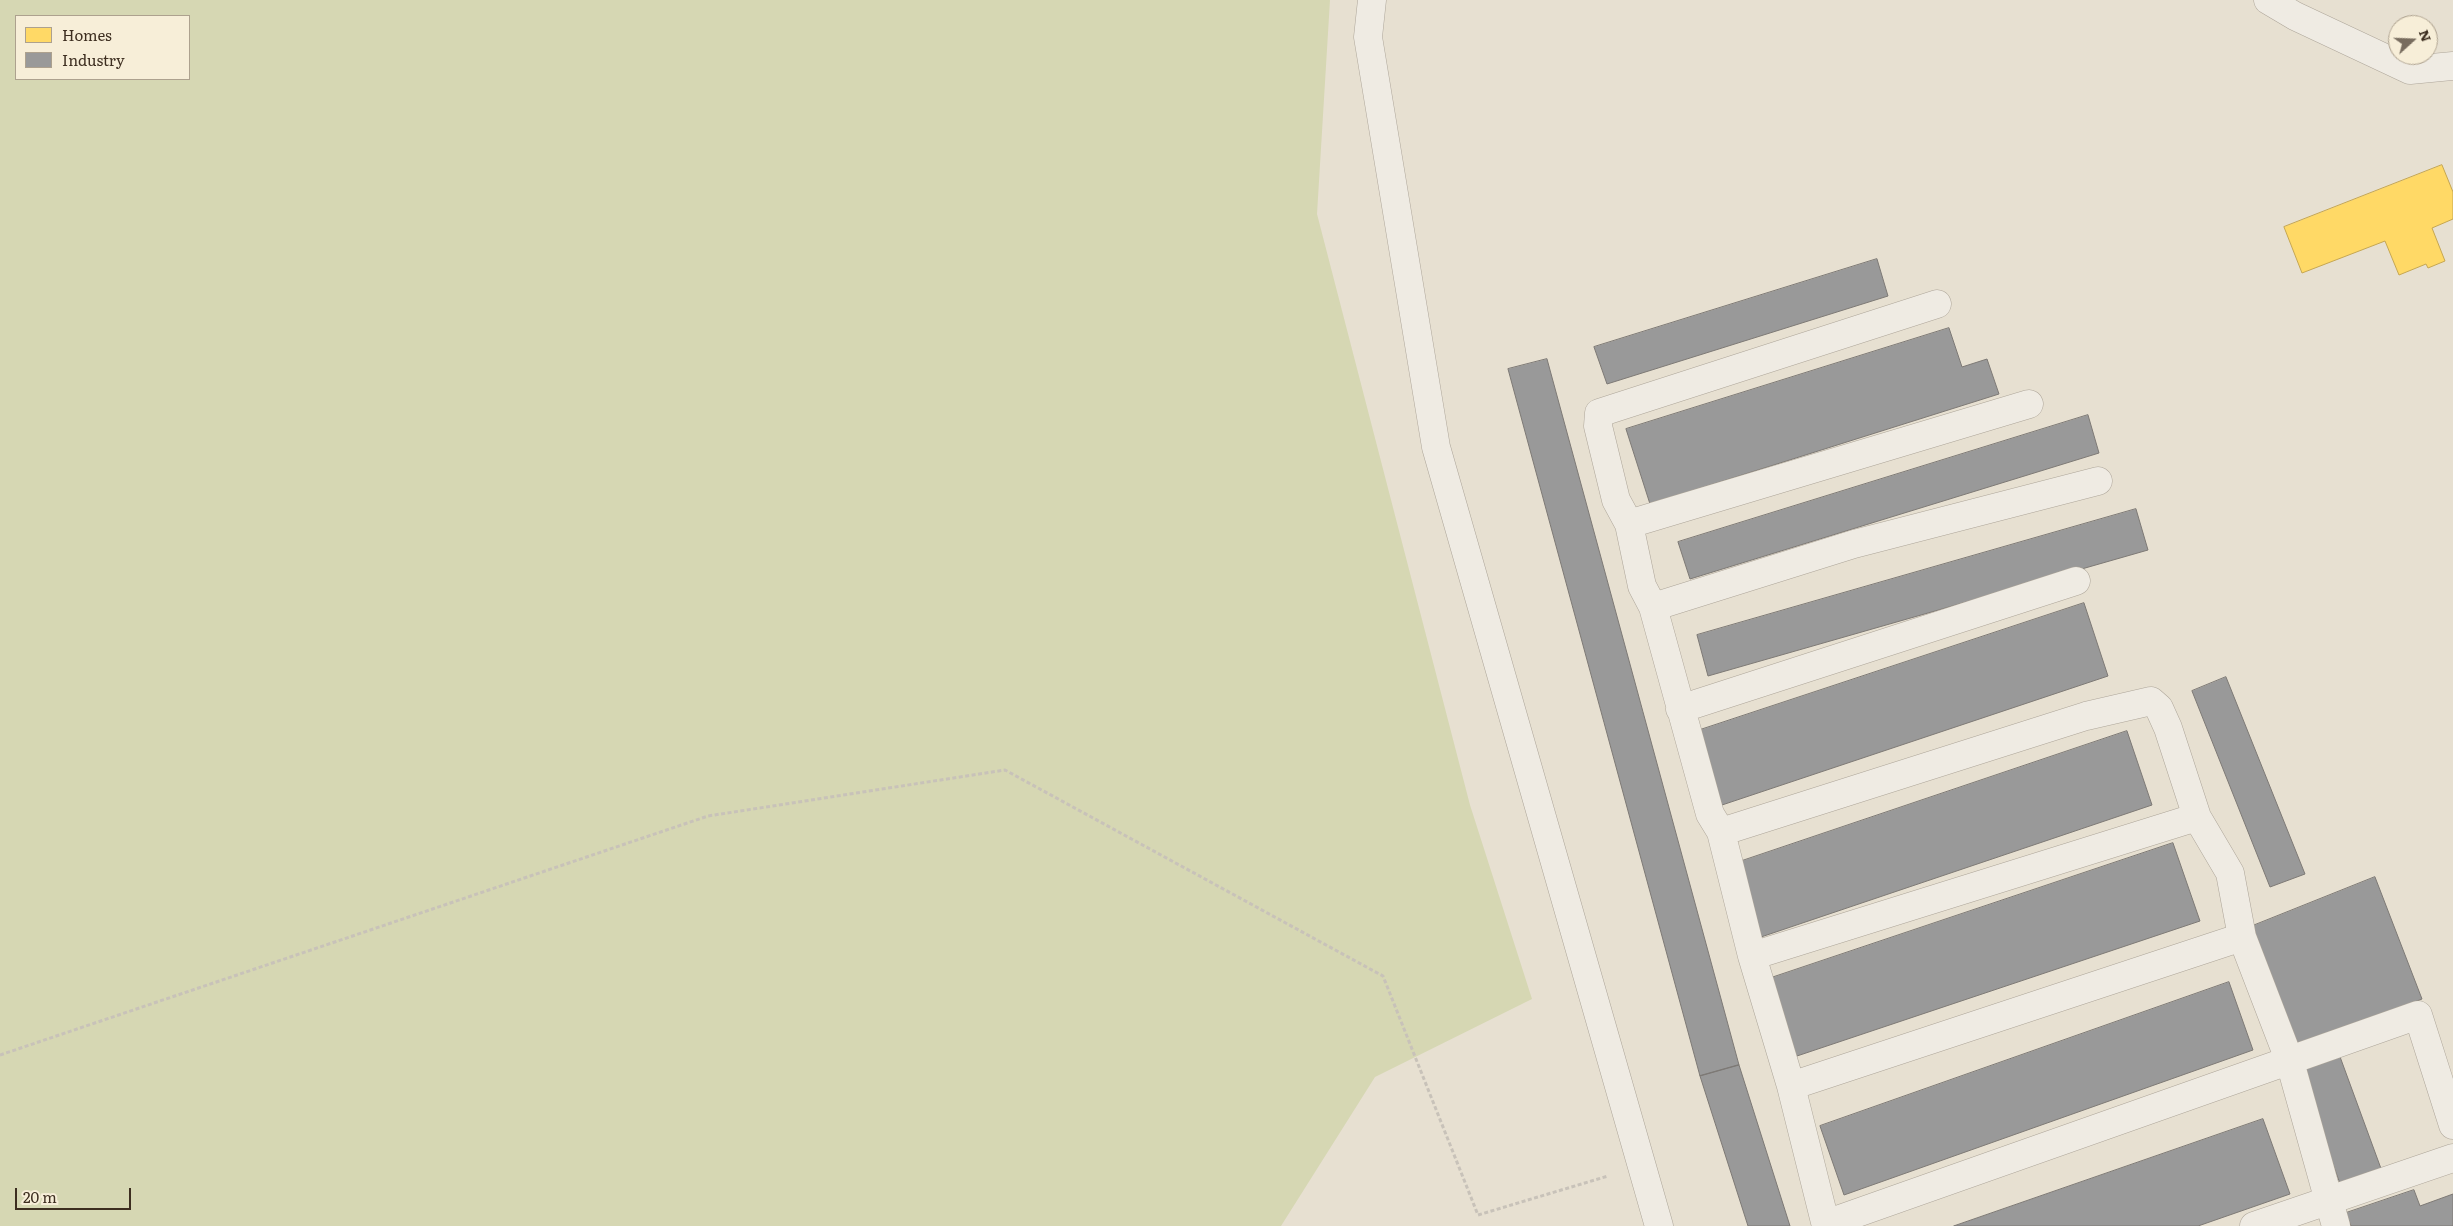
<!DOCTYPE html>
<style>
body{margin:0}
#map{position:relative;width:2453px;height:1226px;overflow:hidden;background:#e7e0d1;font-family:Literata,serif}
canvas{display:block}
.legend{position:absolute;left:15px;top:15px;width:175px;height:65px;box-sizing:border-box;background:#f7eed8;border:1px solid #ada18e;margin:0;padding:6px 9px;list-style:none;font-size:15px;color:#3d2e20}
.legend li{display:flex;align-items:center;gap:10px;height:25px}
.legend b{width:25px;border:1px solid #ada18e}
.north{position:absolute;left:2388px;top:15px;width:50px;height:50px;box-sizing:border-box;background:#f7eed8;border:1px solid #ada18e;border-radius:50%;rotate:70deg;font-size:14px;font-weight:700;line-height:20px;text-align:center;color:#3d2e20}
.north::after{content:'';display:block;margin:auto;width:18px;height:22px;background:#786c5e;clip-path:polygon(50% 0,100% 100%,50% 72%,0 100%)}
.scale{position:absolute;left:15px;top:1188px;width:116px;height:22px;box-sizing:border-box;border:2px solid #3d2e20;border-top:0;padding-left:6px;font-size:15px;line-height:18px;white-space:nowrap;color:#3d2e20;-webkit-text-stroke:4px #f7eed8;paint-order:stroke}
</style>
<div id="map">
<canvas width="2453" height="1226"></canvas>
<ul class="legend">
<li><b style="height:14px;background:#ffd966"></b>Homes</li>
<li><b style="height:14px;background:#999"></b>Industry</li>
</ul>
<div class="north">N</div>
<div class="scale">20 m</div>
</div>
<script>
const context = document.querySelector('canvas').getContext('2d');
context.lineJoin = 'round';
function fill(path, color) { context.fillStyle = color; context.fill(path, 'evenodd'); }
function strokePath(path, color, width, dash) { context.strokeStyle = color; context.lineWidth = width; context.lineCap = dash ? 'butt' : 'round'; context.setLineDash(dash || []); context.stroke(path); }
fill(new Path2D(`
 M 0,0 L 1330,0 L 1317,214 L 1470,805 L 1532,999 L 1375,1077 L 1281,1226 L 0,1226 ZM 16,16 L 189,16 L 189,79 L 16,79 Z`), '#d6d7b3');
const homes = new Path2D(`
 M 2442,165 L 2453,192 L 2453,219 L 2432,228 L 2445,261 L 2428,268 L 2426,264 L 2399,275 L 2385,241 L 2302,273 L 2284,227 Z`);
fill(homes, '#ffd966');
strokePath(homes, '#c5a651', 1);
const industry = new Path2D(`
 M 1877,259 L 1888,296 L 1607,384 L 1594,347 Z
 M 1949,328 L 1962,367 L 1987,359 L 1999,394 L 1650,504 L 1626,429 Z
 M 1547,359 L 1739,1065 L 1700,1076 L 1508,369 Z
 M 2088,415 L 2099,453 L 1690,579 L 1678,542 Z
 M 2136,509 L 2148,550 L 1708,676 L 1697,635 Z
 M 2084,603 L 2108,676 L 1722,805 L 1697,731 Z
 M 2226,677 L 2305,874 L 2270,887 L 2192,691 Z
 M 2127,731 L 2152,805 L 1761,937 L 1736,863 Z
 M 2173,843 L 2200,921 L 1791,1058 L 1765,980 Z
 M 2375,877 L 2422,999 L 2297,1048 L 2250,927 Z
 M 2229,982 L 2253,1050 L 1844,1195 L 1820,1126 Z
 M 2339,1054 L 2383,1174 L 2342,1189 L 2298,1069 Z
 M 1739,1065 L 1790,1226 L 1748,1226 L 1700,1076 Z
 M 2263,1119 L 2290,1194 L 2198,1226 L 1954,1226 Z
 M 2414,1190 L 2420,1206 L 2453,1194 L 2453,1226 L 2351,1226 L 2346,1213 Z`);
fill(industry, '#999');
strokePath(industry, '#7d7975', 1);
const minor = new Path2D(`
 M 1372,0 L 1368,37 L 1436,447 L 1659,1226
 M 2268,0 L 2295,16 L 2410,70 L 2453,66
 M 1629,524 L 2029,404
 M 1653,607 L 1854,544 L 2098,481
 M 1680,709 L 2076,581
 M 1721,832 L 2086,716 L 2151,701 L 2159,708 L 2168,728 L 2197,817 L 2230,873 L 2242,937 L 2290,1062 L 2336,1226
 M 1752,956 L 2197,817
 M 1791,1086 L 2242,937
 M 1826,1224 L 2418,1015 L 2453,1125
 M 1826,1226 L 1791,1086 L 1752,956 L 1721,832 L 1710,814 L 1653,607 L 1642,586 L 1629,524 L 1616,500 L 1598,426 L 1599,413 L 1937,304
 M 2254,1226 L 2453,1158`);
strokePath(minor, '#ada599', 29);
strokePath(new Path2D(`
 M 0,1055 L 708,816 L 1005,770 L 1383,976 L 1478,1215 L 1608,1176`), '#c8c2b9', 3, [4, 2.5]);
strokePath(minor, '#efebe3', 28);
</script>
